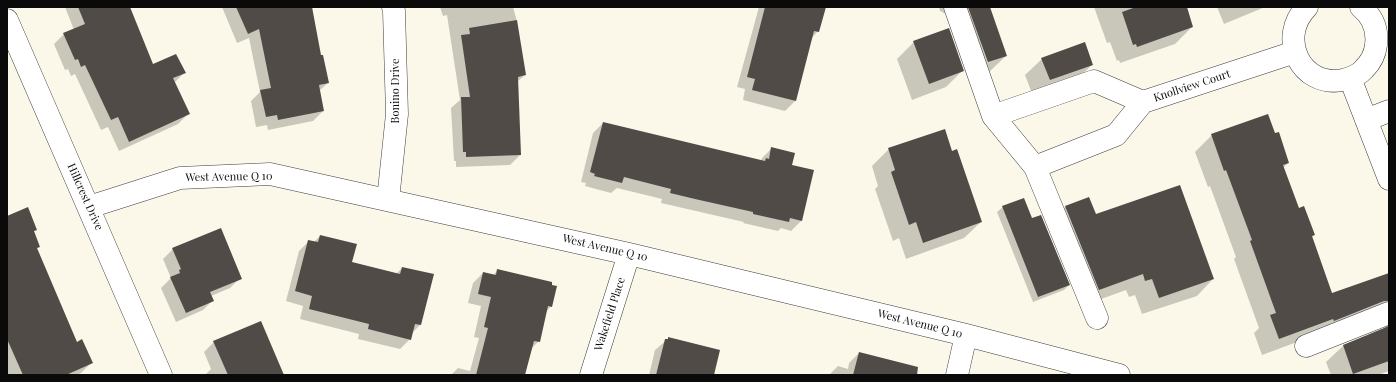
<!DOCTYPE html>
<style>
body{margin:0}
#map{position:relative;width:1396px;height:382px;overflow:hidden;background:#fcf8e9;font-family:"Playfair Display",serif}
canvas{display:block}
.frame{position:absolute;inset:0;border:8px solid #0a0a0a;pointer-events:none}
</style>
<div id="map">
<canvas width="1396" height="382"></canvas>
<div class="frame"></div>
</div>
<script>
const context = document.querySelector('canvas').getContext('2d');
context.lineJoin = 'round';
function fill(path, color) { context.fillStyle = color; context.fill(path, 'evenodd'); }
function strokePath(path, color, width, dash) { context.strokeStyle = color; context.lineWidth = width; context.lineCap = dash ? 'butt' : 'round'; context.setLineDash(dash || []); context.stroke(path); }
function drawText(font, color, halo, rows, align = 'center') {
  context.font = font + ' "Playfair Display",serif'; context.lineWidth = 4; context.setLineDash([]); context.textBaseline = 'middle'; context.strokeStyle = halo; context.fillStyle = color; for (const [text, x, y, turn = 0] of rows) {
    context.save(); context.translate(x, y); context.rotate((+turn || 0) * Math.PI / 180); context.textAlign = isNaN(turn) ? turn : align; if (halo) context.strokeText(text, 0, 0); context.fillText(text, 0, 0); context.restore();
  }
}
fill(new Path2D(`
 M 65,7 L 129,7 L 153,66 L 184,73 L 174,83 L 188,114 L 178,124 L 119,151 L 108,127 L 101,130 L 75,74 L 71,76 L 68,69 L 65,70 L 54,44 L 64,34 L 74,30 Z
 M 222,7 L 314,7 L 312,9 L 320,56 L 328,83 L 319,91 L 323,111 L 313,121 L 268,130 L 267,125 L 256,127 L 251,101 L 260,92 L 249,38 L 237,43 Z
 M 440,7 L 513,7 L 516,18 L 525,75 L 517,82 L 520,155 L 510,165 L 456,167 L 456,161 L 454,161 L 451,108 L 460,100 L 447,15 L 443,16 Z
 M 759,7 L 824,7 L 818,31 L 811,39 L 795,101 L 785,111 L 743,100 L 745,89 L 737,87 Z
 M 939,7 L 989,7 L 1006,56 L 989,72 L 946,14 L 940,11 Z
 M 1094,7 L 1189,7 L 1186,9 L 1192,27 L 1175,44 L 1120,63 L 1119,60 L 1117,61 L 1110,42 L 1107,43 Z
 M 1217,7 L 1265,7 L 1224,24 Z
 M 914,42 L 963,70 L 946,87 L 912,100 L 897,59 Z
 M 1042,59 L 1092,65 L 1075,81 L 1033,96 L 1025,75 Z
 M 603,123 L 761,161 L 762,158 L 772,148 L 791,166 L 801,221 L 791,231 L 781,228 L 778,231 L 743,223 L 744,222 L 661,203 L 662,199 L 617,188 L 611,193 L 585,186 L 586,183 L 581,182 L 593,133 Z
 M 1212,135 L 1274,135 L 1288,163 L 1283,168 L 1298,209 L 1314,235 L 1311,238 L 1332,294 L 1389,274 L 1389,371 L 1378,375 L 1331,375 L 1326,362 L 1343,346 L 1385,329 L 1384,326 L 1316,335 L 1262,355 L 1254,333 L 1259,328 L 1234,259 L 1236,257 L 1210,186 L 1208,187 L 1195,152 Z
 M 889,149 L 952,152 L 981,222 L 964,238 L 906,259 L 899,238 L 893,241 L 875,189 L 878,186 L 872,166 Z
 M 1089,198 L 1095,215 L 1213,279 L 1197,296 L 1142,314 L 1135,295 L 1129,297 L 1126,290 L 1082,306 L 1048,224 L 1065,207 Z
 M 1003,207 L 1032,220 L 1069,285 L 1064,290 L 1033,302 L 997,212 Z
 M 7,217 L 36,229 L 33,232 L 39,246 L 36,250 L 76,343 L 91,363 L 81,373 L 76,375 L 8,375 L 7,372 Z
 M 320,236 L 351,263 L 396,274 L 402,268 L 421,324 L 412,333 L 410,339 L 400,349 L 358,339 L 359,334 L 300,319 L 303,306 L 286,301 L 299,251 L 309,241 L 314,242 Z
 M 173,249 L 240,278 L 230,288 L 211,296 L 213,300 L 203,310 L 176,322 L 161,288 L 171,278 L 163,259 Z
 M 498,270 L 551,306 L 546,312 L 539,341 L 531,349 L 524,375 L 451,375 L 458,368 L 470,371 L 479,338 L 474,337 L 481,306 L 468,303 L 473,283 L 483,273 L 493,275 Z
 M 669,338 L 713,375 L 649,375 L 655,350 Z
 M 214,342 L 283,375 L 205,375 L 211,369 L 204,352 Z
 M 859,353 L 880,375 L 829,375 L 838,366 L 848,369 L 849,363 Z`), '#0003');
fill(new Path2D(`
 M 78,7 L 130,7 L 153,64 L 176,54 L 186,73 L 173,78 L 190,114 L 129,142 L 118,117 L 111,120 L 85,65 L 81,67 L 78,59 L 75,60 L 63,33 L 85,24 Z
 M 236,7 L 312,7 L 321,55 L 323,55 L 329,83 L 319,85 L 324,111 L 278,120 L 277,115 L 266,117 L 260,90 L 271,88 L 259,29 L 248,34 Z
 M 765,7 L 826,7 L 819,32 L 814,31 L 796,101 L 752,90 L 755,79 L 747,77 Z
 M 968,7 L 990,7 L 1007,56 L 988,62 Z
 M 1136,7 L 1187,7 L 1193,27 L 1137,47 L 1136,44 L 1133,45 L 1122,12 Z
 M 517,20 L 526,75 L 518,77 L 521,155 L 466,157 L 466,152 L 463,152 L 461,97 L 470,97 L 461,35 L 470,34 L 469,28 Z
 M 949,28 L 964,71 L 929,84 L 913,41 Z
 M 1085,42 L 1093,65 L 1050,80 L 1041,58 Z
 M 1268,114 L 1275,133 L 1279,132 L 1289,163 L 1283,165 L 1299,208 L 1304,206 L 1315,235 L 1312,236 L 1332,293 L 1389,273 L 1389,301 L 1384,301 L 1334,321 L 1333,319 L 1279,339 L 1270,315 L 1276,313 L 1250,241 L 1252,240 L 1226,170 L 1224,171 L 1211,134 Z
 M 603,122 L 765,161 L 766,158 L 769,159 L 771,147 L 795,153 L 792,165 L 814,170 L 802,221 L 790,218 L 789,222 L 753,214 L 753,212 L 695,199 L 670,193 L 671,189 L 624,177 L 622,183 L 594,176 L 595,174 L 590,172 Z
 M 945,129 L 952,151 L 957,149 L 982,222 L 923,243 L 916,222 L 909,225 L 891,172 L 895,170 L 888,148 Z
 M 1180,185 L 1214,279 L 1159,298 L 1152,279 L 1145,281 L 1143,274 L 1099,290 L 1065,206 L 1089,197 L 1096,214 Z
 M 1024,198 L 1032,218 L 1041,215 L 1070,285 L 1038,297 L 1002,206 Z
 M 28,207 L 37,230 L 34,231 L 40,247 L 37,248 L 77,342 L 82,339 L 93,363 L 66,375 L 23,375 L 7,339 L 7,216 Z
 M 221,228 L 242,279 L 210,292 L 214,301 L 186,313 L 170,277 L 180,273 L 179,270 L 181,269 L 172,248 Z
 M 320,235 L 357,244 L 352,262 L 400,274 L 402,267 L 434,274 L 421,325 L 415,324 L 411,340 L 368,329 L 369,324 L 309,309 L 312,296 L 295,291 L 308,240 L 318,242 Z
 M 497,269 L 552,282 L 552,285 L 557,286 L 552,307 L 548,306 L 540,342 L 534,341 L 525,375 L 476,375 L 488,328 L 484,327 L 491,297 L 478,294 L 483,272 L 496,275 Z
 M 261,321 L 284,375 L 228,375 L 213,341 Z
 M 1389,326 L 1389,361 L 1353,374 L 1343,345 Z
 M 668,337 L 720,350 L 714,375 L 656,375 L 665,339 L 668,339 Z
 M 859,352 L 918,367 L 917,375 L 853,375 Z`), '#514b47');
const minor = new Path2D(`
 M 955,7 L 993,116 L 1035,167 L 1116,135 L 1143,102 L 1295,52
 M 1307,7 C 1277,37 1300,88 1343,80 C 1351,78 1359,75 1364,69 C 1371,62 1375,55 1376,45 C 1378,30 1373,17 1361,7
 M 7,20 L 161,375
 M 1350,78 L 1389,179
 M 993,116 L 1094,81 L 1143,102
 M 1366,120 L 1389,111
 M 1035,167 L 1097,318
 M 388,200 L 397,114 L 394,11 L 393,7
 M 89,207 L 180,178 L 270,174 L 629,254 L 966,335 L 1119,375
 M 1306,346 L 1389,313
 M 591,375 L 629,254
 M 957,375 L 966,335`);
strokePath(minor, '#3d3d3d', 23);
strokePath(minor, '#fff', 22);
drawText('11px', '#0a0a0a', '#fff', [
 ["Knollview Court",1192,86,-18],
 ["Bonino Drive",396,91,-90],
 ["West Avenue Q 10",229,177,-1],
 ["Hillcrest Drive",85,197,66],
 ["West Avenue Q 10",605,248,13],
 ["Wakefield Place",610,314,-72],
 ["West Avenue Q 10",920,324,14]
]);
</script>
